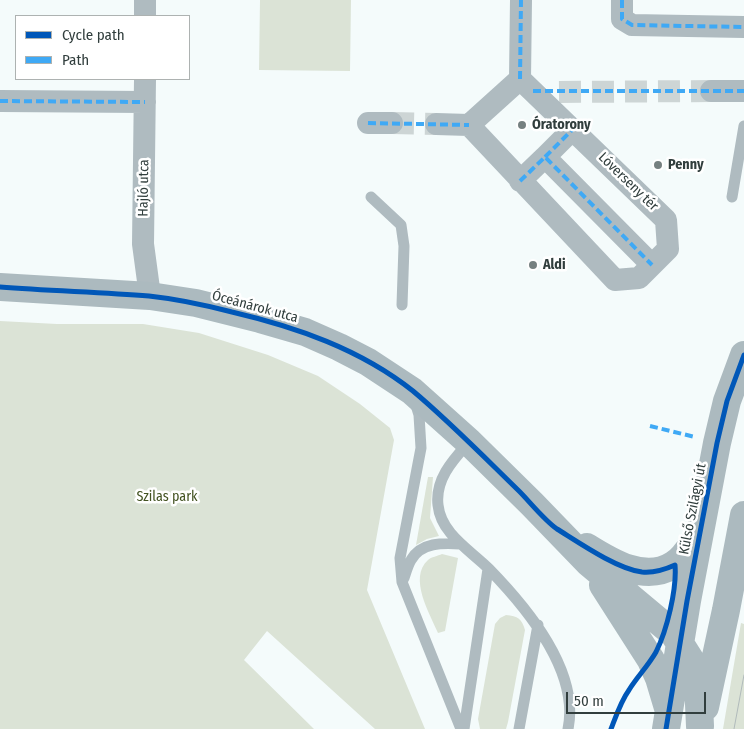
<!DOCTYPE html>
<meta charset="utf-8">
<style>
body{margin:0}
#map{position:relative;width:744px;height:729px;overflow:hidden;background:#f4fbfb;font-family:"Fira Sans Condensed",sans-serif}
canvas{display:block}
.legend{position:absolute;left:15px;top:15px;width:175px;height:65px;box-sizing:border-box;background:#fff;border:1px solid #adb2b1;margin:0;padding:6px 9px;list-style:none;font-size:15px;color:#313e3d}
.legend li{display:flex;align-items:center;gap:10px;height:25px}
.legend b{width:25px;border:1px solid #adb2b1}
.scale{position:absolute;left:566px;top:692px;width:140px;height:22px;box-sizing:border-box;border:2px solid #313e3d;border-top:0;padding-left:6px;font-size:15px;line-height:18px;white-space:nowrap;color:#313e3d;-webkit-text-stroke:4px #fff;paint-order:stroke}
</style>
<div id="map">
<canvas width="744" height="729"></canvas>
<ul class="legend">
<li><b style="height:6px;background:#0057b8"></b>Cycle path</li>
<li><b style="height:6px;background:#3fa9f5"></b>Path</li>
</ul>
<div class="scale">50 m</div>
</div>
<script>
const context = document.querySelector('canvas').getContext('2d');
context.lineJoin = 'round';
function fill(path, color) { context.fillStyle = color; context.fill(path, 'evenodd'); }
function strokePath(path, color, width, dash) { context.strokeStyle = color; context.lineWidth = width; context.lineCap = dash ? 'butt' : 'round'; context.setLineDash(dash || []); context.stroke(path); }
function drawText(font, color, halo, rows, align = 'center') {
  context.font = font + ' "Fira Sans Condensed",sans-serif'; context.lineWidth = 5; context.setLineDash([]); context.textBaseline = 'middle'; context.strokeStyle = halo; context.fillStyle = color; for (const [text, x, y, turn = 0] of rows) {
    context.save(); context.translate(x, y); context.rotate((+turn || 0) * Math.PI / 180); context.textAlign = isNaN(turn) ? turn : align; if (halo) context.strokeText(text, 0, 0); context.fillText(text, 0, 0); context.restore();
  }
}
fill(new Path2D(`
 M 260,0 L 351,0 L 350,71 L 259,70 Z
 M 0,321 L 57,324 L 143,324 L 199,333 L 268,355 L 318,376 L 360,404 L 390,428 L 394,440 L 367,590 L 425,729 L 375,729 L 267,631 L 244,660 L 314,729 L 0,729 Z
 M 428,477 L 433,477 L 430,518 L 439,536 L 427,539 L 416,545 Z
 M 442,554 L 458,558 L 445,631 L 438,633 C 430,614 408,578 428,560 C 431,557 438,556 442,554 Z
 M 506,615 C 518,616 522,619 525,630 L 508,722 L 506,729 L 480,729 L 478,719 L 495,624 L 500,618 Z
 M 741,623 L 744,624 L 744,729 L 723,729 Z`), '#dbe3d6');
strokePath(new Path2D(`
 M 559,92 L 711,91
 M 392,123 L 436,124`), '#cdd5d5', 22, [22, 11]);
strokePath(new Path2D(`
 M 371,197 L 401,225 L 404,246 L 402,305
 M 732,197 L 744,126
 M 415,402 L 419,415 L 421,448 L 400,558 L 402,582 L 461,729
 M 469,442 C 453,460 435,479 438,505 C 441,534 470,550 489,569 C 527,608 580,671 568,729
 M 404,578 C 406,572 408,565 411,560 C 421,542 443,543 460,544
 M 464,729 L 488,569
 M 519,729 L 538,625`), '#afbbc0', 11);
strokePath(new Path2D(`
 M 145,0 L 145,16
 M 622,0 L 622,19 L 632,25 L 744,27
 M 145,79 L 143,244 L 150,296
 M 520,79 L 666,220 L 668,249 L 639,278 L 615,280 L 469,125 Z
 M 520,79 L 521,0
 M 711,91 L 744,91
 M 0,101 L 145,102
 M 368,123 L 392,123
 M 436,124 L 469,125
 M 545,157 L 573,129
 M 520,181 L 545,157 L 652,265`), '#afbbc0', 22);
strokePath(new Path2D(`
 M 0,287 L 150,296 L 196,303 L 260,319 L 305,332 L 339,347 L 368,362 L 412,391 L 469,442 L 532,504 L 589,563 L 674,634 L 691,661 L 698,682 L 700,726
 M 587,547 C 611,562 645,583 673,565 C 684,559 691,546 698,536
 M 603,585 L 651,660 L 659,678 L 668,708
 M 705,707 L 726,610 L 744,515
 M 666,729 L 687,601 L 717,443 L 727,401 L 744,355`), '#acbabf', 28);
strokePath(new Path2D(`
 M 734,729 L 744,675`), '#b0babb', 1);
strokePath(new Path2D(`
 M 622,0 L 622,19 L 632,25 L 744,27
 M 520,79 L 521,0
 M 533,91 L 744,91
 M 0,101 L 145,102
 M 368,123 L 469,125
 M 545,157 L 573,129
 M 520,181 L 545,157 L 652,265
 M 650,426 L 695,437`), '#3fa9f5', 4, [8, 4]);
strokePath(new Path2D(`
 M 0,287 C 50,291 100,292 149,296 C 177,299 205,305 232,312 C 296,327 360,349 413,391 C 450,422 484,457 519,491 C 530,502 544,520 557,529 C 578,542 617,569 642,572 C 653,573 664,570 675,565 C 677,589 667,630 656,652 C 648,666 637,677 629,690 C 621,701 616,716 611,729
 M 666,729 L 687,601 L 717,443 L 727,401 L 744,355`), '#0057b8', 5);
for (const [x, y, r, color] of [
 [522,125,5,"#758080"],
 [658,165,5,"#758080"],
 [533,265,5,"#758080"]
]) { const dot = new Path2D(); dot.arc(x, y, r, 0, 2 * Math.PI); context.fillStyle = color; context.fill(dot); strokePath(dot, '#fff', 2); }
drawText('bold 14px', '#313e3d', '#fff', [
 ["Óratorony",532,125],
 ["Penny",668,165],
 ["Aldi",543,265]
], 'left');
drawText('14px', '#313e3d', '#fff', [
 ["Lóverseny tér",628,182,44],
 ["Hajló utca",144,188,-89],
 ["Óceánárok utca",255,307,15],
 ["Külső Szilágyi út",693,509,-79]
]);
drawText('14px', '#435322', '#fff', [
 ["Szilas park",167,497]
]);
</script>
